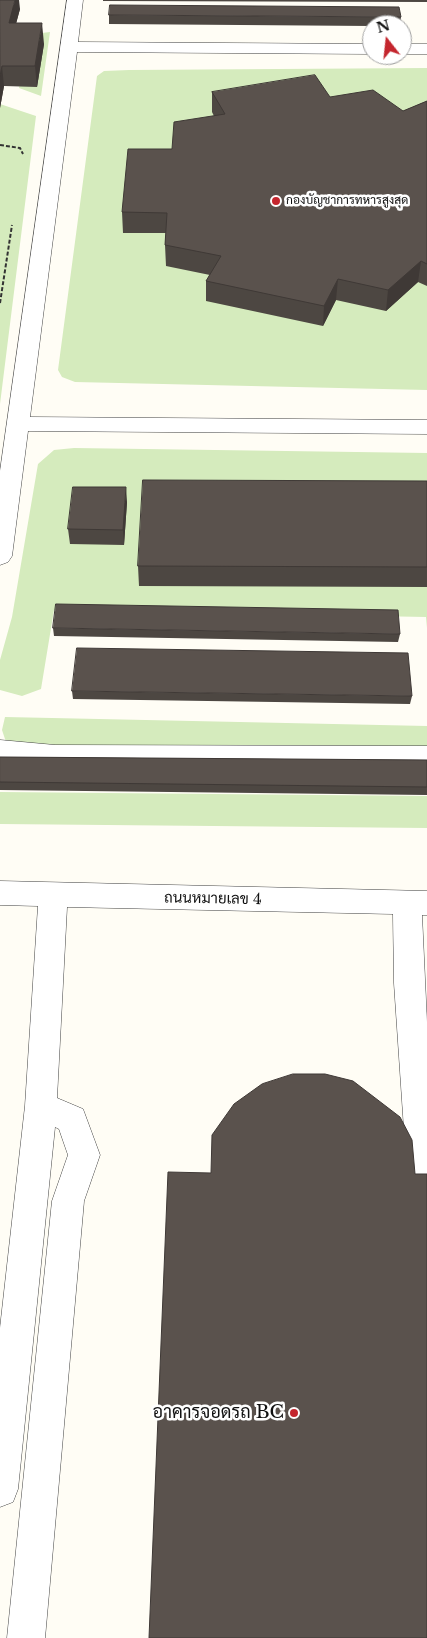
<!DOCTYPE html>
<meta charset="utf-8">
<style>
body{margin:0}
#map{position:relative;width:427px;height:1638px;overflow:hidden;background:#fffdf5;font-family:"Libre Baskerville",serif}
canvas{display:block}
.north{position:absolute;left:362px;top:15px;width:50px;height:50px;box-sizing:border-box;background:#fff;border:1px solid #a0a0a0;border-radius:50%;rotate:344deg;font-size:14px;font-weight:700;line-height:20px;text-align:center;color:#111}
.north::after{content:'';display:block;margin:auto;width:18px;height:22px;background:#c4262e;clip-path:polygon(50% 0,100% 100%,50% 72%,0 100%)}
</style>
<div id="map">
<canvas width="427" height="1638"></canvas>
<div class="north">N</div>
</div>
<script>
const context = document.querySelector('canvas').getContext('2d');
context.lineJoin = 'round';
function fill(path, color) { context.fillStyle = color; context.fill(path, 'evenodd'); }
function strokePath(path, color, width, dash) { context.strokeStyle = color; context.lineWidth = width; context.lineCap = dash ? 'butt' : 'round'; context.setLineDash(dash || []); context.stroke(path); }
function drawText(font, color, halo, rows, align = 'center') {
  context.font = font + ' "Libre Baskerville",Sarabun,serif'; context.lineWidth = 5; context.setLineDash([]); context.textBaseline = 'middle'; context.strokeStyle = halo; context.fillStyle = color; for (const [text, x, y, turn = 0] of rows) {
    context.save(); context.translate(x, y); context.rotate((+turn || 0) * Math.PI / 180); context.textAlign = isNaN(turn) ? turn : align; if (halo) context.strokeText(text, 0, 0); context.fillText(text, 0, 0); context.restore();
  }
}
fill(new Path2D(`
 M 50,32 L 41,96 L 19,88 L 28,40 L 42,33 Z
 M 427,68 L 427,390 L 75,382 L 62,377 L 58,370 L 97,76 L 104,71 L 129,70 Z
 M 0,104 L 36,116 L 0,404 Z
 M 74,448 L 427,453 L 427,628 L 426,617 L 54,610 L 41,689 L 22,696 L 0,690 L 0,660 L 12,617 L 38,464 L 54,450 Z
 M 5,717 L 427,726 L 427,751 L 31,746 L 6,742 L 2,730 Z
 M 0,792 L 427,796 L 427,828 L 0,824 Z`), '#d5ebbd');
const minor = new Path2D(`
 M 67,0 L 83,0 L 78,42 L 372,44 L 372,54 L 77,52 L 30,417 L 427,420 L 427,434 L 28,431 L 12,556 L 8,562 L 0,565 L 0,471 Z
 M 402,44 L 427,44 L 427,54 L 402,54 Z
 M 0,740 L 55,745 L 427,746 L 427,768 L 55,767 L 0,762 Z
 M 0,881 L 427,891 L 427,915 L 422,915 L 427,1022 L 427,1203 L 424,1204 L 413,1199 L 408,1188 L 394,983 L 393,914 L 67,907 L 57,1098 L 83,1109 L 100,1155 L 84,1201 L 45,1638 L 7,1638 L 52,1201 L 68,1155 L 59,1129 L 55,1127 L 18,1489 L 13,1502 L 0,1507 L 0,1328 L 25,1106 L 38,906 L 0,905 Z`);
strokePath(minor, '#444', 1);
strokePath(new Path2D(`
 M 0,145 L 20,148 L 23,154
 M 0,303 L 12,225`), '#333', 2, [4, 2]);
fill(minor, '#fff');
fill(new Path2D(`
 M 0,0 L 20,9 L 16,23 L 44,44 L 37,87 L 4,86 L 0,108 Z
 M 103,0 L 427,0 L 427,2 L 103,1 Z
 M 109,15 L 401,17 L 400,25 L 372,25 L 372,26 L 109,24 Z
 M 212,92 L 330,97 L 403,111 L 427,101 L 427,286 L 418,282 L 386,311 L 336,300 L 323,326 L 206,301 L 206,281 L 210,275 L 166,266 L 165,245 L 166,233 L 123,233 L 122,212 L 172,149 L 214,116 L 212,112 Z
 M 427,481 L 427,587 L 139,586 L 138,566 Z
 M 127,502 L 124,545 L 70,544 L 68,529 Z
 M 53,628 L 400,634 L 398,642 L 54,636 Z
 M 72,691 L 412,696 L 410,704 L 73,699 Z
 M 0,757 L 427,760 L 427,795 L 0,790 Z`), '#4d4742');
fill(new Path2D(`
 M 15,0 L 19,0 L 20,9 L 11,43 L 9,23 Z
 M 42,23 L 44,44 L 37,87 L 35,66 Z
 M 2,66 L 4,86 L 0,108 L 0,76 Z
 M 421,261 L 418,282 L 386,311 L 388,290 Z
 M 338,279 L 336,300 L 323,326 L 324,306 Z
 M 126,487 L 127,502 L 124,545 L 123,530 Z`), '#3f3936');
const building = new Path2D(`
 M 0,0 L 15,0 L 9,23 L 42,23 L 35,66 L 2,66 L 0,76 Z
 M 110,5 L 399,7 L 401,17 L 109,15 Z
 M 315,75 L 330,97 L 373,90 L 403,111 L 427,101 L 427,264 L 421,261 L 388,290 L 338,279 L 324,306 L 206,281 L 221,256 L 165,245 L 167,213 L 122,212 L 128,149 L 172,149 L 174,122 L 225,114 L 212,92 Z
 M 143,480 L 427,481 L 427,567 L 138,566 Z
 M 73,487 L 126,487 L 123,530 L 68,529 Z
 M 56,604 L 398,610 L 400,634 L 53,628 Z
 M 77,648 L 408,653 L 412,696 L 72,691 Z
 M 0,757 L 427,760 L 427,787 L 0,782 Z
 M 293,1074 L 325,1074 L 353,1081 L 400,1117 L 412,1140 L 415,1174 L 427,1174 L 427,1638 L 149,1638 L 168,1172 L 211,1173 L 212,1135 L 234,1104 L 262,1084 Z`);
fill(building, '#5a524d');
strokePath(building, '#3f3936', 1);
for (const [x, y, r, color] of [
 [276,201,5,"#c4262e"],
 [294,1413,5,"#c4262e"]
]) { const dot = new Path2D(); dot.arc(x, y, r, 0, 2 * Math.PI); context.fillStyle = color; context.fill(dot); strokePath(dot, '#fff', 2); }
drawText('12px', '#111', '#fff', [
 ["กองบัญชาการทหารสูงสุด",286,201]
], 'left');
drawText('15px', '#111', '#fff', [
 ["ถนนหมายเลข 4",213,899,1]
]);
drawText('18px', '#111', '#fff', [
 ["อาคารจอดรถ BC",284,1413]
], 'right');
</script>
